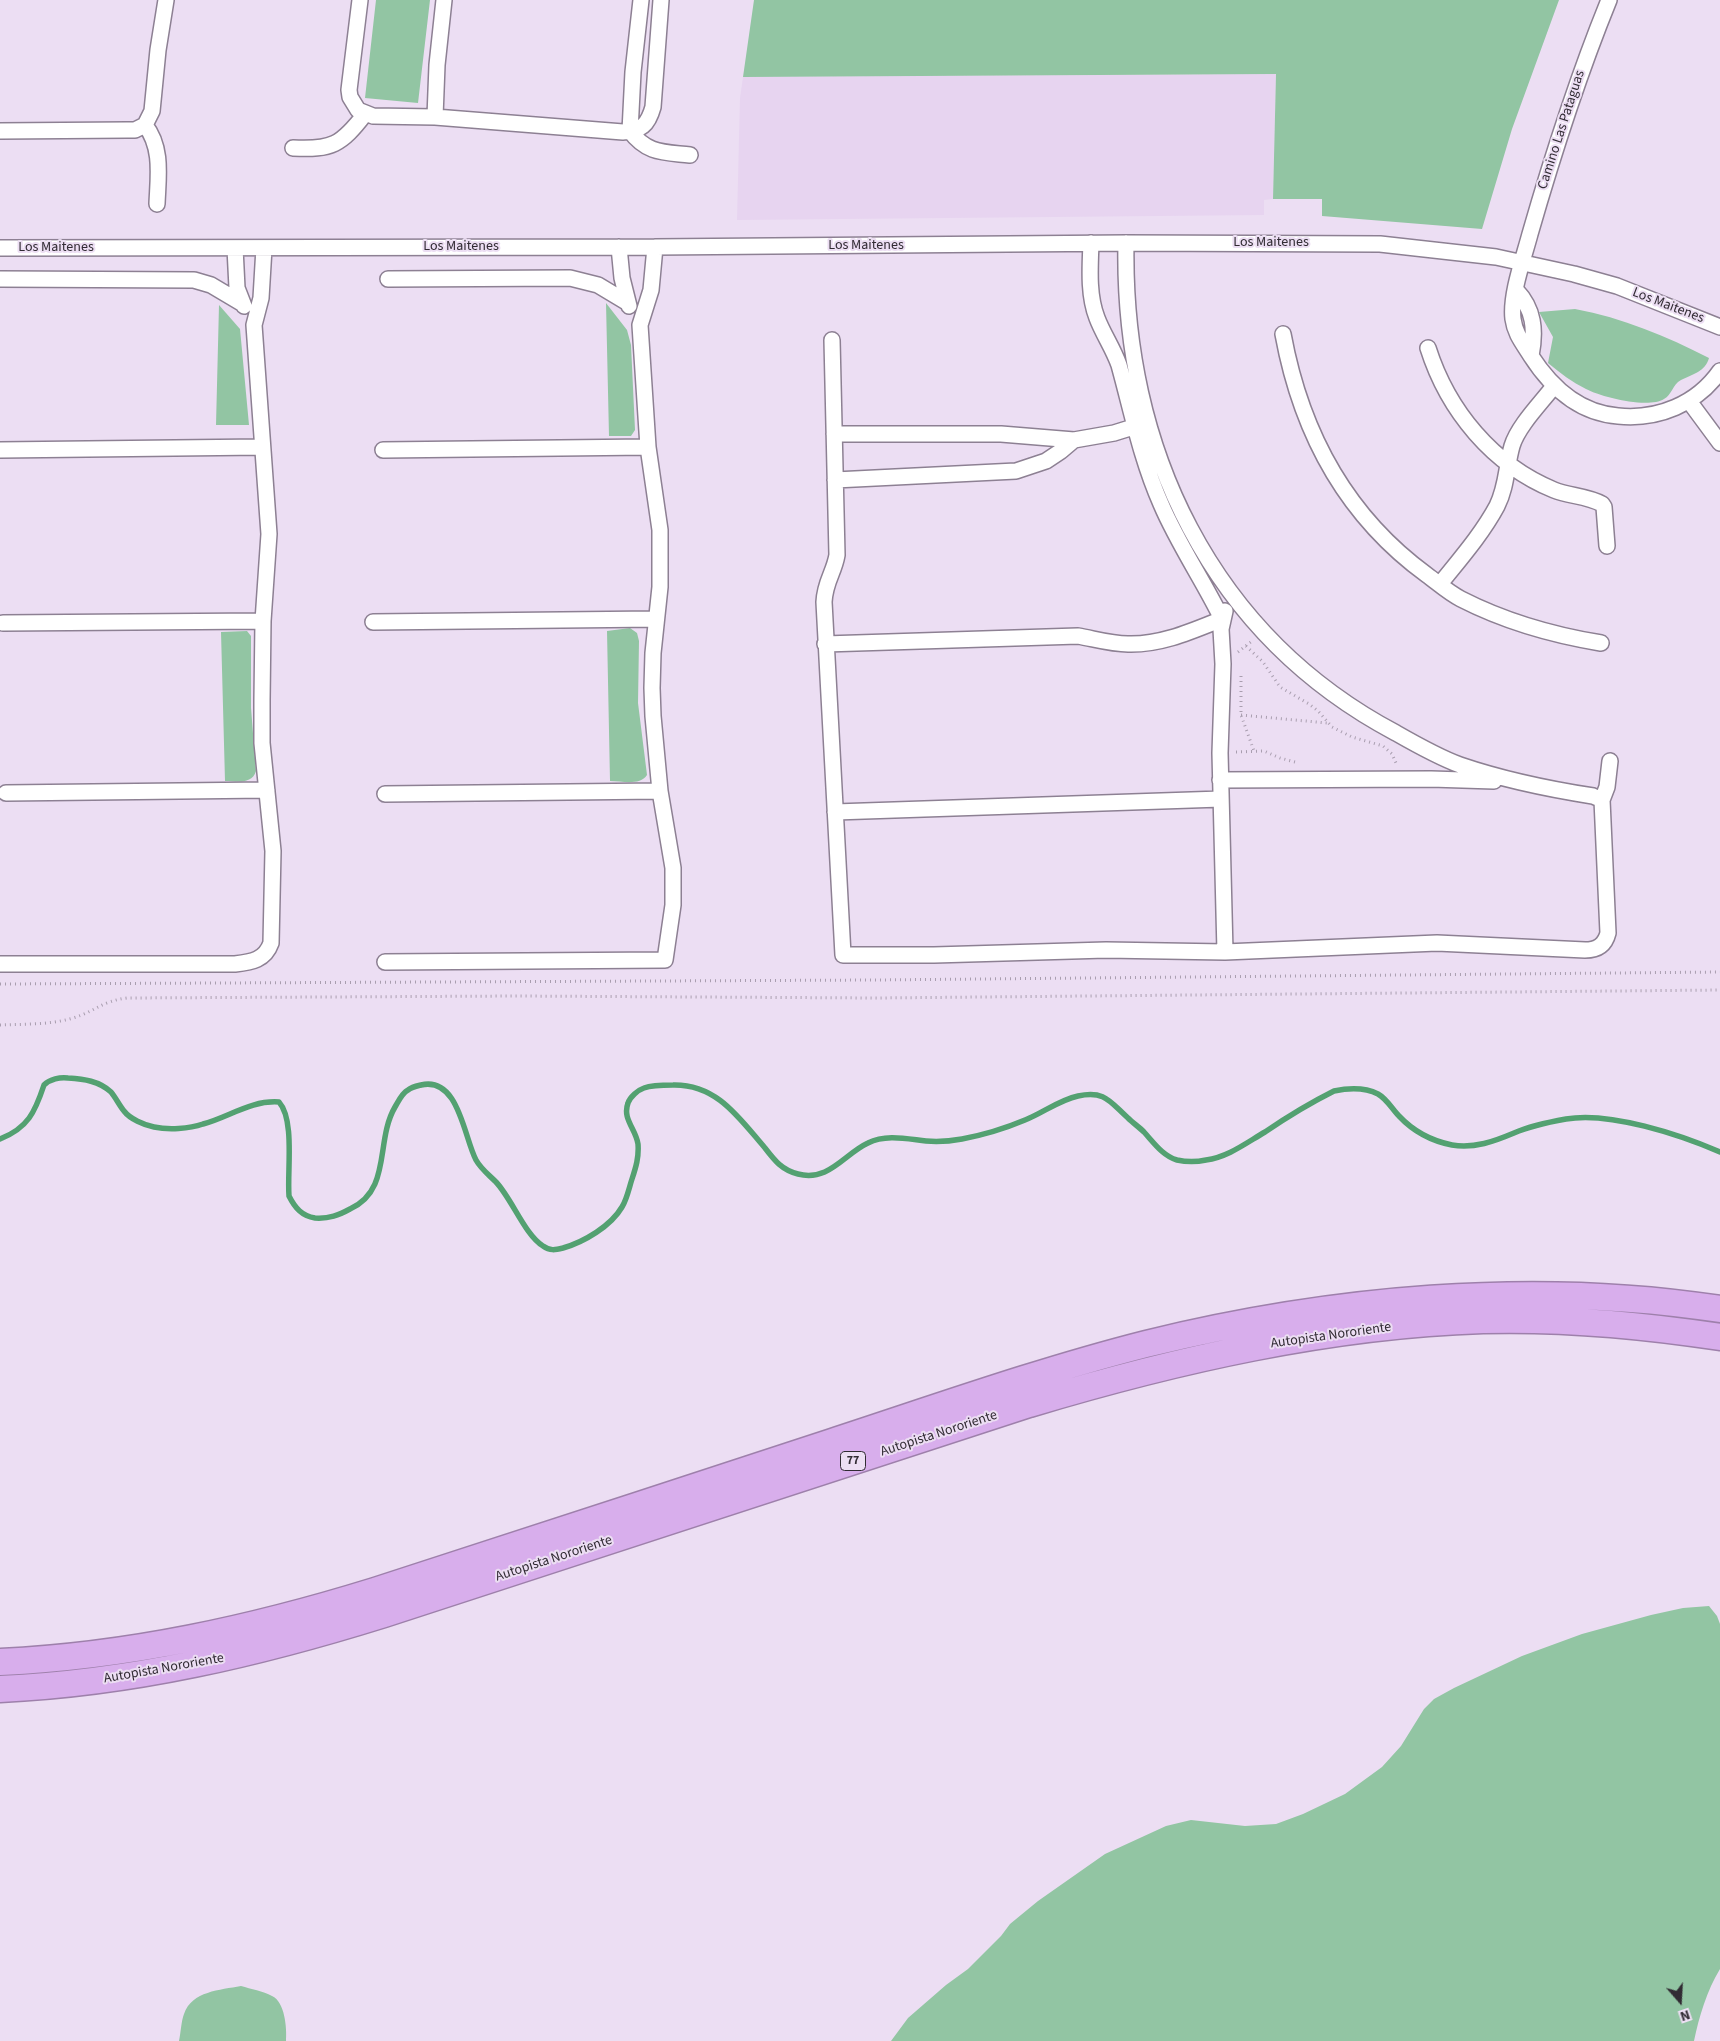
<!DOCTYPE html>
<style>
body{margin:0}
#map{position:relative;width:1720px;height:2041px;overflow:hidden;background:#ecdef3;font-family:"Source Sans 3",sans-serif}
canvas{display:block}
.north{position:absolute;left:1655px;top:1976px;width:50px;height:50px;-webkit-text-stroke:4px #ecdef3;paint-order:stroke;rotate:161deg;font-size:14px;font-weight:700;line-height:20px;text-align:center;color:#312b33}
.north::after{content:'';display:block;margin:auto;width:18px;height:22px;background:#312b33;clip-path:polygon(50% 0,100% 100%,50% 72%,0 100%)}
</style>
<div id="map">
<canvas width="1720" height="2041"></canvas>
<div class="north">N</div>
</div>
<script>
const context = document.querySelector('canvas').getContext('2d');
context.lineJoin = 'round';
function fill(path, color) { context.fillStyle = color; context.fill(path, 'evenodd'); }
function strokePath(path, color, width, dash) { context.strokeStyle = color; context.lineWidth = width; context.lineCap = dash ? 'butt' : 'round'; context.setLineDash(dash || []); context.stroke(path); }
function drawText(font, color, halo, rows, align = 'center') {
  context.font = font + ' "Source Sans 3",sans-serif'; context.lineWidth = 4; context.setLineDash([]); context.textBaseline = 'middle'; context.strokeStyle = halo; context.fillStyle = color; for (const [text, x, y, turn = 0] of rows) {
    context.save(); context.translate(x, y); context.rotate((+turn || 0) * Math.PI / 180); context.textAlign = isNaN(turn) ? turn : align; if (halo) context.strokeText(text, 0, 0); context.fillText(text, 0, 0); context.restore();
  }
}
fill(new Path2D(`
 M 1276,74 L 1273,199 L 1264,200 L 1264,215 L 737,220 L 740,98 L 743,77 Z`), '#e7d4f0');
fill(new Path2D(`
 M 376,0 L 430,0 L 418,103 L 365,98 Z
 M 754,0 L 1559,0 L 1512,129 L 1482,229 L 1322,216 L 1322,199 L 1273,199 L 1276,74 L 743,77 Z
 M 606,303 L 627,330 L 631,345 L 635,430 L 631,436 L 609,436 Z
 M 219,305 L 240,329 L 249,425 L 216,425 Z
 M 1575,309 C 1623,318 1666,336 1709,358 C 1705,372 1693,374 1681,380 C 1672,385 1672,395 1664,399 C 1648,409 1601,397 1586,389 C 1572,382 1560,373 1548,363 L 1553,337 L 1539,312 Z
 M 630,628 L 637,633 L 639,641 L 638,703 L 647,775 C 640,786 622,781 610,781 L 607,631 Z
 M 247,631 L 251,636 L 251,708 L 256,771 C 252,785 236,781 225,781 L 221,632 Z
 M 1709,1606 L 1717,1616 L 1720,1624 L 1720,1969 C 1707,1990 1699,2017 1694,2041 L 891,2041 L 908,2018 L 946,1985 L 968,1969 L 1001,1936 L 1010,1924 L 1038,1901 L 1105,1854 L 1166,1826 L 1191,1820 L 1245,1826 L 1276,1824 L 1303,1814 L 1345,1794 L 1382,1767 L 1401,1746 L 1424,1709 L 1434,1699 L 1454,1688 L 1522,1656 L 1582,1634 L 1651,1615 L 1683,1608 Z
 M 241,1986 C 251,1989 263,1991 272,1996 C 285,2002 287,2028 286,2041 L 179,2041 C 181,2032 181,2022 184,2014 C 192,1991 220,1990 241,1986 Z`), '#92c5a3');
strokePath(new Path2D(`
 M 0,1139 C 28,1128 35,1112 44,1085 C 50,1079 60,1077 68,1078 C 84,1079 99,1081 111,1092 C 116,1098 119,1105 124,1111 C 130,1119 144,1125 154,1127 C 168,1130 189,1129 203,1124 C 229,1117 251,1100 279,1102 C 295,1120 287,1171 289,1196 C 295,1208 302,1216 315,1218 C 329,1219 339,1215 350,1209 C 392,1190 375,1141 395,1107 C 398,1102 402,1093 408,1090 C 412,1087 417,1086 421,1085 C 459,1076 464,1138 476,1160 C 481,1169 489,1175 496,1182 C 512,1199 525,1235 543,1246 C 550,1251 555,1250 563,1248 C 584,1242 611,1226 622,1207 C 627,1199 629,1188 632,1179 C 636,1167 639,1157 638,1144 C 636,1129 622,1119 628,1103 C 630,1097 638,1090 644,1088 C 652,1085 664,1085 673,1085 C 717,1084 739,1118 765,1148 C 775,1161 782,1170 798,1174 C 829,1182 844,1154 868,1143 C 886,1134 907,1139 926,1141 C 937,1142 951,1141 962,1139 C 983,1135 1006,1128 1025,1120 C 1043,1113 1059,1100 1078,1096 C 1105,1090 1110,1102 1128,1118 C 1133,1123 1139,1127 1144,1132 C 1154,1143 1163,1156 1177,1160 C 1186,1162 1197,1162 1206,1160 C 1228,1157 1246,1143 1265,1132 C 1287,1117 1310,1103 1334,1091 C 1349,1088 1364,1087 1378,1094 C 1387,1099 1392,1109 1399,1116 C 1413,1131 1432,1141 1452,1145 C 1474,1149 1495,1141 1514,1133 C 1530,1126 1549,1122 1566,1119 C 1609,1111 1681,1135 1720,1152`), '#53a171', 5.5);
const street = new Path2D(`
 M 360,0 L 349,90 L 350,97 L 358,110 L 373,116 L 435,117 L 623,132 C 641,131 648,125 653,107 L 661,0
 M 1609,0 C 1578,76 1553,154 1530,234 C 1524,257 1510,295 1513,319 C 1515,334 1523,343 1531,356 C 1551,387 1579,413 1618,416 C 1658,420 1697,404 1720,371
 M 435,117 L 437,65 L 444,0
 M 145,125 C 163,148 158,177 157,204
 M 0,131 L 127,130 L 135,130 L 145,125 L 152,111 L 158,50 L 166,0
 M 630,131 L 633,72 L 641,0
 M 630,131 C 647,154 664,152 690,155
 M 293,148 C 332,150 341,145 365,114
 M 1091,243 C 1090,268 1088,295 1097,318 C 1103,334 1113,348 1119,365 C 1132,412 1141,459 1161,504 C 1178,544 1203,580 1222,619
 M 1126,243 C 1122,448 1211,635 1396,733 C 1417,745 1438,757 1460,765 C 1504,780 1548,789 1593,796 L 1602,800
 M 619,247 L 622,278 L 629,306
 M 0,248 L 655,247 L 1126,243 L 1380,244 L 1496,257 L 1574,274 L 1617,286 L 1720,327
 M 235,248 L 237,288 L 244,306
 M 0,279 L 194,280 L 211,285 L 243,304
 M 388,279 L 570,278 L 598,285 L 628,303
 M 1516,290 C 1534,309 1536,330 1531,356
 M 1283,334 C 1301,432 1346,516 1427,575 C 1438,583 1449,593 1461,599 C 1506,622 1552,635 1601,643
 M 832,340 L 837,555 C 834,573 825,581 824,602 L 843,955 L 934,955 L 1106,950 L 1225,952 L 1437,943 L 1585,950 C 1597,950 1605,945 1608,933 L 1602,800 L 1607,787 L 1610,761
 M 1428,348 C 1448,411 1493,465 1554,490 C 1569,496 1588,496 1602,504 L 1604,507 L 1607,546
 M 1689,401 L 1720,443
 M 834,434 L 1001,434 L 1074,440 L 1114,433 L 1143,424
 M 0,450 L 262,447
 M 383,450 L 648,447
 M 835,480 L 1016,471 L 1046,461 L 1061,451 L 1074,440
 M 1440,584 C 1460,559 1482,534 1497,506 C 1507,486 1506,467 1512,446 C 1518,426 1541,403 1554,386
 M 1225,611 L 1221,629 L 1223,664 L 1220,753 L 1225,952
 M 373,622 L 656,619
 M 3,623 L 263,621
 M 825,644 L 1078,636 C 1095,639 1111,644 1128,644 C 1161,645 1192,631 1222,619
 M 1220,780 L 1431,779 L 1494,781
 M 6,793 L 267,790
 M 385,794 L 660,791
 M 835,812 L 1221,799
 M 385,962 L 665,960 L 673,905 L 673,868 L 660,791 L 653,716 L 652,688 L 653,653 L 660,587 L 660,530 L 648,447 L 640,325 L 651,290 L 655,247
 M 0,964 L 235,964 C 252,962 265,960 271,943 L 273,851 L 262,743 L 262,700 L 263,621 L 269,534 L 254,325 L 261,298 L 264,248`);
const highway = new Path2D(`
 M 0,1662 C 129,1656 252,1629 375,1591 C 527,1542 680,1492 832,1442 C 936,1408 1040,1371 1146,1344 C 1329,1299 1532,1280 1720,1309
 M 0,1689 C 132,1683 259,1653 384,1614 L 1029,1404 C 1176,1360 1329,1325 1483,1320 C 1563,1318 1642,1325 1720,1337`);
strokePath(street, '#8d8093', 18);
strokePath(highway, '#9e80ab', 29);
strokePath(new Path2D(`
 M 1246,646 L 1263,662 L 1280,687 L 1309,704 L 1318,711 L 1332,727 L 1352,737 L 1383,746 L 1392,754 L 1396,763
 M 1238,652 L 1252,641
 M 1241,676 L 1241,715 L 1254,751
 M 1241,715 L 1327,723
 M 1236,752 L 1264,751 L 1280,758 L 1295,762
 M 0,984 L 874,980 L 1720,972
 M 0,1025 C 24,1024 50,1025 73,1018 C 94,1012 102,1001 127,998 L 518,996 L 877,998 L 1720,990`), '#a99eaf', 3, [1, 4]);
strokePath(street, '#fff', 15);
strokePath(highway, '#d8aeec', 26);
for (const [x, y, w] of [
 [853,1461,25]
]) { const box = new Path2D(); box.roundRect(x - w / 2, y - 9.5, w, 19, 4); context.fillStyle = '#ecdef3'; context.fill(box); strokePath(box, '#312b33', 1); }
drawText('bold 12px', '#312b33', null, [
 ["77",853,1461]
]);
drawText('14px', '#312b33', '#ecdef3', [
 ["Camino Las Pataguas",1562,130,-72],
 ["Los Maitenes",1271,243],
 ["Los Maitenes",866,246],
 ["Los Maitenes",461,247],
 ["Los Maitenes",56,248],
 ["Los Maitenes",1668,306,21],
 ["Autopista Nororiente",1331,1336,-8],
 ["Autopista Nororiente",939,1434,-18],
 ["Autopista Nororiente",554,1559,-18],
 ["Autopista Nororiente",164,1669,-10]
]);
</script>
